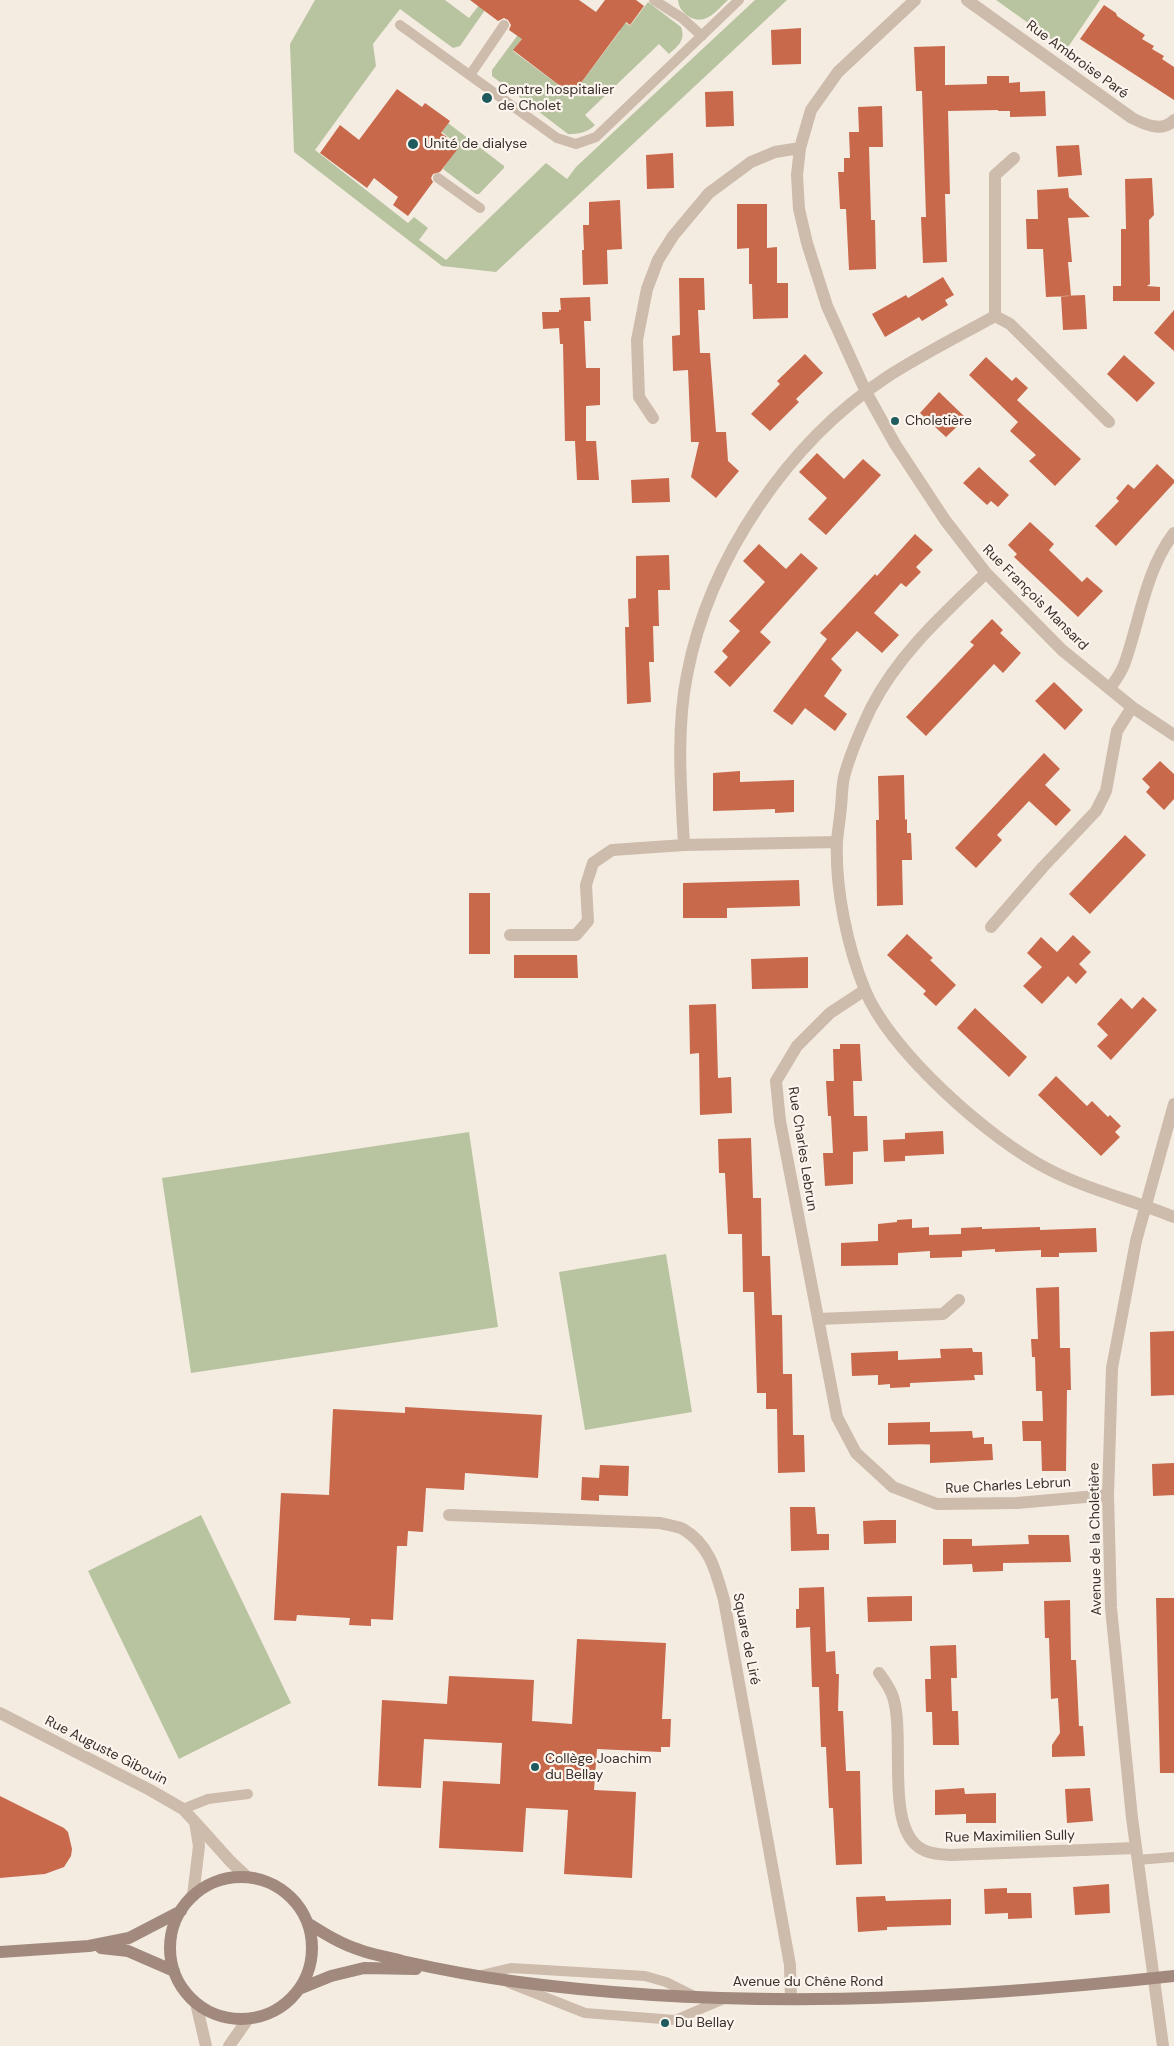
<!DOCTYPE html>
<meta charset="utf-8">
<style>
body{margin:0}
canvas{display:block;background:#f4ebe1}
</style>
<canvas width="1174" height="2046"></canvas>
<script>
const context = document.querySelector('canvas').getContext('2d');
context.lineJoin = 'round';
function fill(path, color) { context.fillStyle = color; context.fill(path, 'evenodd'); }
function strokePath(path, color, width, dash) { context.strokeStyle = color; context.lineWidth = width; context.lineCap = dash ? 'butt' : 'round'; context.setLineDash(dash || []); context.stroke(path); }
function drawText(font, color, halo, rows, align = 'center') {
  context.font = font + ' "DM Sans",sans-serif'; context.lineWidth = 4.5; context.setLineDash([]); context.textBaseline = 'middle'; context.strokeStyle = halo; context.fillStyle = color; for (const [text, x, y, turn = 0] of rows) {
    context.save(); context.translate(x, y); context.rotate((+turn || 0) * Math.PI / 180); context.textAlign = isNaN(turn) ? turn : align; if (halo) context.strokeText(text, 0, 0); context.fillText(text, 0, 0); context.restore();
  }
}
fill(new Path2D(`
 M 315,0 L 445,0 L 469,18 L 483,0 L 492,0 L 460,46 L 453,48 L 400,9 L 373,44 L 376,66 L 315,150 L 408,223 L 414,217 L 428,228 L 419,240 L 446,260 L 546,163 L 567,179 L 576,167 L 755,0 L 787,0 L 496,272 L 442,266 L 294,152 L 290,44 Z
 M 678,0 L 728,0 C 716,11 705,27 688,16 C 682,11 679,8 678,0 Z
 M 996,0 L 1100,0 L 1066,50 Z
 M 648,2 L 681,27 C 686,40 678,46 669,54 L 659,44 L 585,115 L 595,125 C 587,133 578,134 568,134 L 492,76 L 492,70 L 534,13 L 538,16 L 513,51 L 572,95 L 620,31 L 618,28 L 623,21 L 630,26 Z
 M 448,123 L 504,166 L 504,168 L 479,194 L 476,194 L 443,169 L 459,146 L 442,132 Z
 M 469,1132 L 498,1327 L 191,1373 L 162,1178 Z
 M 666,1254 L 692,1412 L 585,1430 L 559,1272 Z
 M 201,1515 L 291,1703 L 179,1759 L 88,1571 Z`), '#b8c4a0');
fill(new Path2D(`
 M 470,0 L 579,0 L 596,12 L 605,0 L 636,0 L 644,6 L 630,25 L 626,22 L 572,95 L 513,50 L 522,39 L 509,30 L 511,25 L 508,20 L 504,18 L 498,21 Z
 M 1104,5 L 1116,13 L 1117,16 L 1145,35 L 1142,39 L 1154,46 L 1152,49 L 1164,56 L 1162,59 L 1174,67 L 1174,100 L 1080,39 Z
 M 801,28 L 801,64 L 772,65 L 771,30 Z
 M 945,46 L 945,85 L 987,84 L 987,76 L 1009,76 L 1009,83 L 1020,82 L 1020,92 L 1045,91 L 1046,116 L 1010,117 L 1010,111 L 998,111 L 998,110 L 948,111 L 950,194 L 945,194 L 947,262 L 923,263 L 921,217 L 926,217 L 922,91 L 916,91 L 914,47 Z
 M 397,89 L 422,107 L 425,103 L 450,121 L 441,133 L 460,146 L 440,172 L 433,174 L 431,178 L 433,182 L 408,216 L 393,205 L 398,197 L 374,178 L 367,188 L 320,153 L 340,125 L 359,140 Z
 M 733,91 L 734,126 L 706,127 L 705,92 Z
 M 882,106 L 883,147 L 869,147 L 871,220 L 875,220 L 876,269 L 849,270 L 846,209 L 840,209 L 838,172 L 844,172 L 844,158 L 850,158 L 849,132 L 859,132 L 858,107 Z
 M 1079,145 L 1082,175 L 1058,177 L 1056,146 Z
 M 673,153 L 674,188 L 647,189 L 646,155 Z
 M 1152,178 L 1154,215 L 1149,220 L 1150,284 L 1147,286 L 1160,287 L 1160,301 L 1113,301 L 1113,286 L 1121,286 L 1121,229 L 1126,229 L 1125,179 Z
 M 1068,188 L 1069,197 L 1090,217 L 1068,218 L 1072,262 L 1068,262 L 1071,296 L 1046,297 L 1043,249 L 1027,249 L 1026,219 L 1038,219 L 1037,190 Z
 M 620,200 L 622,249 L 607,250 L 608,284 L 583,285 L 582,250 L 584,250 L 583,225 L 589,225 L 589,202 Z
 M 737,204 L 767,204 L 767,248 L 777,247 L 777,283 L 788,283 L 788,318 L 753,319 L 752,284 L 749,284 L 749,248 L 737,249 Z
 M 943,277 L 954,295 L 945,300 L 948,305 L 922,321 L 919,317 L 885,337 L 872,314 L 906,295 L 908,298 Z
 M 679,278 L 704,278 L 705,310 L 698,310 L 700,353 L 710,353 L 716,432 L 726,432 L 728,461 L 739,471 L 716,498 L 691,477 L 699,442 L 691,442 L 688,370 L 673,371 L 672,336 L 680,335 Z
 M 1085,295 L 1087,329 L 1063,330 L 1061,296 Z
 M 590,297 L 591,321 L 584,321 L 586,368 L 600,368 L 600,405 L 586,406 L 586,441 L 596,441 L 599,480 L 577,480 L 575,441 L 565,441 L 563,344 L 560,344 L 559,328 L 543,329 L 542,312 L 559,312 L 559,310 L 561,310 L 560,298 Z
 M 1174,310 L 1174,351 L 1154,333 Z
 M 805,354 L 823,373 L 796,399 L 799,402 L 770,431 L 751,414 L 780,384 L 777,381 Z
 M 1124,355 L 1155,383 L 1137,402 L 1107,374 Z
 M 986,357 L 1012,381 L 1016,377 L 1028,388 L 1017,400 L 1081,459 L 1055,486 L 1029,461 L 1036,455 L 1010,431 L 1018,422 L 969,375 Z
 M 939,392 L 966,418 L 946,437 L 920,413 Z
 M 817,453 L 844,479 L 863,459 L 881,475 L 826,535 L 808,519 L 827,498 L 799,472 Z
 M 1157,464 L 1174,480 L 1174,483 L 1116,546 L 1095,526 L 1119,501 L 1116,498 L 1128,484 L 1134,489 Z
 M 979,467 L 1009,495 L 998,507 L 991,501 L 987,505 L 963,483 Z
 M 669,478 L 670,502 L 632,503 L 631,480 Z
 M 1030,522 L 1054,544 L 1049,550 L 1082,582 L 1087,577 L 1103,591 L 1078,617 L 1014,557 L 1017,554 L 1008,545 Z
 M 915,534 L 933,550 L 916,567 L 921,572 L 906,587 L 901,583 L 874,613 L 899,635 L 882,653 L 857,631 L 831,659 L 842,670 L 824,696 L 847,714 L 835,731 L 805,708 L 792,725 L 773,711 L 827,639 L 820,633 L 875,574 L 877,576 Z
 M 759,544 L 786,569 L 801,553 L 818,568 L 760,632 L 771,642 L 730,687 L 714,672 L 728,657 L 722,651 L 740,631 L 729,621 L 765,582 L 743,561 Z
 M 669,555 L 670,590 L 658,590 L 659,626 L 653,626 L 654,662 L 649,662 L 651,702 L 627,704 L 625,627 L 629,627 L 628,599 L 636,598 L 636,556 Z
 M 992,619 L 1003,630 L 1000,633 L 1021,653 L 1003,673 L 994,664 L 926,736 L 906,717 L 974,645 L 970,642 Z
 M 1054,682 L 1083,710 L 1065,730 L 1035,701 Z
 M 1044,753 L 1060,769 L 1045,785 L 1071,810 L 1056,826 L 1029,801 L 997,835 L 1002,840 L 976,868 L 955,848 Z
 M 1160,761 L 1174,774 L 1174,799 L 1164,810 L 1146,792 L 1150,787 L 1142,779 Z
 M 740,771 L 740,782 L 794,780 L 794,812 L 775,813 L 775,809 L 713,811 L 713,773 Z
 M 904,775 L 905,820 L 907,819 L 907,833 L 911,833 L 912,860 L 902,860 L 903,905 L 877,906 L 876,820 L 879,820 L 878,776 Z
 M 1125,835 L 1146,855 L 1090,914 L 1069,894 Z
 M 799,880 L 800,906 L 727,908 L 727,918 L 683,918 L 683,883 Z
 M 469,893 L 490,893 L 490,954 L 469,954 Z
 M 907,934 L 933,958 L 930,960 L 956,985 L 936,1006 L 923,994 L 926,991 L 887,955 Z
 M 1073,935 L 1091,952 L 1079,964 L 1087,972 L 1076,984 L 1068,976 L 1042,1004 L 1023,986 L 1042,967 L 1027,953 L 1041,937 L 1057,952 Z
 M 514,955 L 577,955 L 578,978 L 514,978 Z
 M 808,957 L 808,988 L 752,989 L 751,959 Z
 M 1143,997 L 1157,1010 L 1111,1060 L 1097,1046 L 1108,1035 L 1097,1024 L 1121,998 L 1132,1009 Z
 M 716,1004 L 718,1078 L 731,1077 L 732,1113 L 700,1115 L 699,1053 L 690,1054 L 689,1005 Z
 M 975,1008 L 1027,1057 L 1009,1077 L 957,1028 Z
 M 840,1044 L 860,1044 L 862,1081 L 853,1081 L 854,1116 L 867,1116 L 868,1151 L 853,1152 L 853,1184 L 825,1186 L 823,1153 L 833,1153 L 831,1116 L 828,1116 L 826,1081 L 834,1081 L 833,1049 L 840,1049 Z
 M 1056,1076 L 1087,1106 L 1092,1101 L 1108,1117 L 1110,1115 L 1121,1126 L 1115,1132 L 1120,1137 L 1101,1156 L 1038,1095 Z
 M 943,1131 L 944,1154 L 905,1156 L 905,1161 L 884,1162 L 883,1140 L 905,1139 L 905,1133 Z
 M 751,1138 L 753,1198 L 761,1198 L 762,1256 L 770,1256 L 772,1315 L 782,1315 L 783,1374 L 792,1374 L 793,1435 L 804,1435 L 805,1472 L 778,1473 L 777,1409 L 766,1409 L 766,1393 L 757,1393 L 754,1292 L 743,1292 L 742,1234 L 728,1234 L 725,1173 L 719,1173 L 718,1139 Z
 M 912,1219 L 912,1228 L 929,1227 L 929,1235 L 961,1234 L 961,1228 L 982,1227 L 982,1229 L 1040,1227 L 1040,1230 L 1096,1228 L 1097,1252 L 1059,1253 L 1059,1257 L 1041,1257 L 1041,1250 L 995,1252 L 995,1249 L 962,1251 L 962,1257 L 930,1258 L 930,1251 L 898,1253 L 898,1265 L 841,1266 L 841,1243 L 878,1241 L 878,1224 L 897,1222 L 897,1220 Z
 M 1059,1287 L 1060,1348 L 1070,1348 L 1071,1390 L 1067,1390 L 1066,1471 L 1042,1471 L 1041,1441 L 1023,1441 L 1022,1421 L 1043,1421 L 1042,1391 L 1036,1391 L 1035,1357 L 1032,1357 L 1031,1339 L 1038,1339 L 1036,1288 Z
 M 1174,1331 L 1174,1395 L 1151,1396 L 1150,1332 Z
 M 972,1348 L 973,1352 L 982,1352 L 983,1375 L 974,1375 L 975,1380 L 910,1383 L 910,1387 L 890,1388 L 890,1384 L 878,1385 L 878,1375 L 852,1376 L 851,1353 L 898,1351 L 898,1360 L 941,1358 L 940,1349 Z
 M 405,1407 L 542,1415 L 538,1478 L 465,1473 L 464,1490 L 426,1488 L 423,1532 L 408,1531 L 407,1546 L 397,1546 L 393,1620 L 371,1619 L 371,1626 L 349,1625 L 350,1618 L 297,1615 L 296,1621 L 274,1620 L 281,1493 L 329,1495 L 333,1409 L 405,1413 Z
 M 930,1422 L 930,1444 L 888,1445 L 888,1423 Z
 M 972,1431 L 973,1438 L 984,1437 L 984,1444 L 992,1444 L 993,1460 L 930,1463 L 930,1432 Z
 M 1174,1463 L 1174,1495 L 1153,1496 L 1152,1464 Z
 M 600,1465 L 629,1466 L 628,1496 L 599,1495 L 599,1501 L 581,1500 L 582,1477 L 599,1478 Z
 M 790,1507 L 815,1507 L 817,1534 L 829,1534 L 829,1550 L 791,1551 Z
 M 882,1520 L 896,1520 L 896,1543 L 864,1544 L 863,1521 Z
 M 1028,1535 L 1069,1535 L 1071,1562 L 1003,1563 L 1003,1571 L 973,1572 L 972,1564 L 943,1565 L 943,1539 L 972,1539 L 972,1546 L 1029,1544 Z
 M 824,1587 L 826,1652 L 835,1651 L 836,1674 L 839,1674 L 838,1711 L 843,1711 L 846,1771 L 860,1771 L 862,1864 L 836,1865 L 833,1808 L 829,1808 L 826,1747 L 821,1747 L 819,1687 L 812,1687 L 810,1627 L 796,1628 L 796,1609 L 799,1609 L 799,1588 Z
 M 912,1596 L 912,1621 L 868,1622 L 867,1597 Z
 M 1156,1598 L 1174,1598 L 1174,1773 L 1160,1773 Z
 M 1070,1600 L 1071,1660 L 1076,1660 L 1079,1726 L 1083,1726 L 1085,1756 L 1052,1757 L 1052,1745 L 1060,1733 L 1058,1698 L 1051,1699 L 1049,1638 L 1045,1638 L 1044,1601 Z
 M 577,1639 L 666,1643 L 662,1719 L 671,1719 L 670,1747 L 661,1747 L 661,1752 L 597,1749 L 594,1790 L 636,1792 L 632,1878 L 564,1874 L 568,1810 L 526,1808 L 523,1852 L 439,1848 L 443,1781 L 500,1784 L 502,1743 L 424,1739 L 421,1788 L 378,1786 L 382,1700 L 447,1704 L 449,1676 L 534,1680 L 532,1721 L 572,1724 Z
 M 956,1645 L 957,1678 L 951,1678 L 952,1711 L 958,1711 L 959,1745 L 933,1745 L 932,1712 L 926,1712 L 925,1679 L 931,1679 L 930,1646 Z
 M 964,1788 L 965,1794 L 996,1793 L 996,1823 L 966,1823 L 966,1814 L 935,1815 L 935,1790 Z
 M 1090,1788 L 1093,1821 L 1067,1823 L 1065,1789 Z
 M 0,1796 L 64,1828 L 68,1832 L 72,1849 L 71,1856 L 64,1867 L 45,1874 L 0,1878 Z
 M 1109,1884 L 1110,1913 L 1075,1915 L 1073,1887 Z
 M 1007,1888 L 1007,1893 L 1031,1893 L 1032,1918 L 1008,1919 L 1008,1913 L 985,1914 L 984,1889 Z
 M 885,1896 L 886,1901 L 951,1899 L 951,1925 L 887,1927 L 887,1930 L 858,1932 L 856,1897 Z`), '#c8694b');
strokePath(new Path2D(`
 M 654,0 L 682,18 L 702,36
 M 400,25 L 557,138 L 576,144 L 596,137 L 739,0
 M 470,75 L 504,25
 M 438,178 L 480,208
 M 183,1809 L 208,1799 L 248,1794
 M 1137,1860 L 1174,1857
 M 481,1975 L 511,1968 L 645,1976 L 666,1982 L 694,1996
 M 509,1983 L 585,2013 L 675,2020 L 724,1999`), '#cdbbac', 10);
strokePath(new Path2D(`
 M 915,0 L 838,72 L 811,110 L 800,148 L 797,175 L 799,209 L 807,243 L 827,306 L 866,392 L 895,444 L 945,520 L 986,573 L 1062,650 L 1132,707 L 1174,735
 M 967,0 L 1132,118 C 1144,124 1162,133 1174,120
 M 995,316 L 1010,324 L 1109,422
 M 653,418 L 639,397 L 637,340 L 647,289 L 658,260 L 673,236 L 709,193 L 751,162 L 775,152 L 800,148
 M 986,573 C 943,614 898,655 871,708 C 861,729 850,754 844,777 C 842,786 842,797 841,807 C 840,818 838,830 837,841 C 835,888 847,946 865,990 C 890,1051 989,1139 1048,1169 C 1088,1190 1133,1200 1174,1217
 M 1110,688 C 1115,681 1121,673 1124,665 C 1140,621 1145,571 1174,533
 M 837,842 L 684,845 C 681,789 676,730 687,675 C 709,559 788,442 887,377 C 921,355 959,336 995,316 L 995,175 L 1014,158
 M 991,927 L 1043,867 L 1096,811 L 1106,791 L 1117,731 L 1132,707
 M 510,935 L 576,935 L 588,921 L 586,885 L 593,863 L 612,850 L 684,845
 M 865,990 L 830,1013 L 797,1046 L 776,1081 L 780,1121 L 837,1417 L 856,1453 L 893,1487 L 937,1504 L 1017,1503 L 1108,1495
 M 818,1319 L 943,1314 L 959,1300
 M 449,1515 L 660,1523 C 667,1525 676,1526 683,1529 C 710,1545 716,1572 724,1600 L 790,1965 L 791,1999
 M 879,1673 C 885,1681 890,1688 893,1697 C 905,1734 887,1817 915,1844 C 925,1854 938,1854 951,1855 L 1136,1848
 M 0,1713 L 150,1790 L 183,1809 L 195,1822
 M 193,1896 L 199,1846 L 195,1822 L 231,1862 L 246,1876
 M 196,2003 L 206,2046
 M 229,2046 L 248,2019
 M 1163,2046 L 1132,1818 L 1111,1608 L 1108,1495 L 1112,1368 L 1136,1241 L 1174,1104`), '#cdbbac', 12);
strokePath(new Path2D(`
 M170 1948a71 71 0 1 1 142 0a71 71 0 1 1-142 0Z
 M 309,1924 C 325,1934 341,1944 360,1950 C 373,1955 388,1957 402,1961 C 438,1969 474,1976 511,1981 C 730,2011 954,2000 1174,1976
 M 101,1948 L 128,1951 L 174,1971
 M 0,1952 L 89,1946 L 129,1938 L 181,1911
 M 299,1989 L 331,1976 L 364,1968 L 416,1969`), '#a18a7d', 12);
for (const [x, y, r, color] of [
 [487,98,6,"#1f5a5e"],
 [413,144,6,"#1f5a5e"],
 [895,421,5,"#1f5a5e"],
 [535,1767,5,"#1f5a5e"],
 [665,2023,5,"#1f5a5e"]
]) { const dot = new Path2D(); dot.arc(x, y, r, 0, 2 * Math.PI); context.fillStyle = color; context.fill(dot); strokePath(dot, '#fbf5ee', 2); }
drawText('14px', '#3b302b', '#fbf5ee', [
 ["Rue Ambroise Paré",1077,60,36],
 ["Rue François Mansard",1035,598,45],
 ["Rue Charles Lebrun",802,1149,81],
 ["Rue Charles Lebrun",1008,1486,-3],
 ["Avenue de la Choletière",1096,1539,-91],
 ["Square de Liré",746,1639,79],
 ["Rue Auguste Gibouin",106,1751,27],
 ["Rue Maximilien Sully",1010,1837,-1],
 ["Avenue du Chêne Rond",808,1982]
]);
drawText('14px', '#3b302b', '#fbf5ee', [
 ["Centre hospitalier",498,90],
 ["de Cholet",498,106],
 ["Unité de dialyse",424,144],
 ["Choletière",905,421],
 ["Collège Joachim",545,1759],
 ["du Bellay",545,1775],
 ["Du Bellay",675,2023]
], 'left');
</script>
